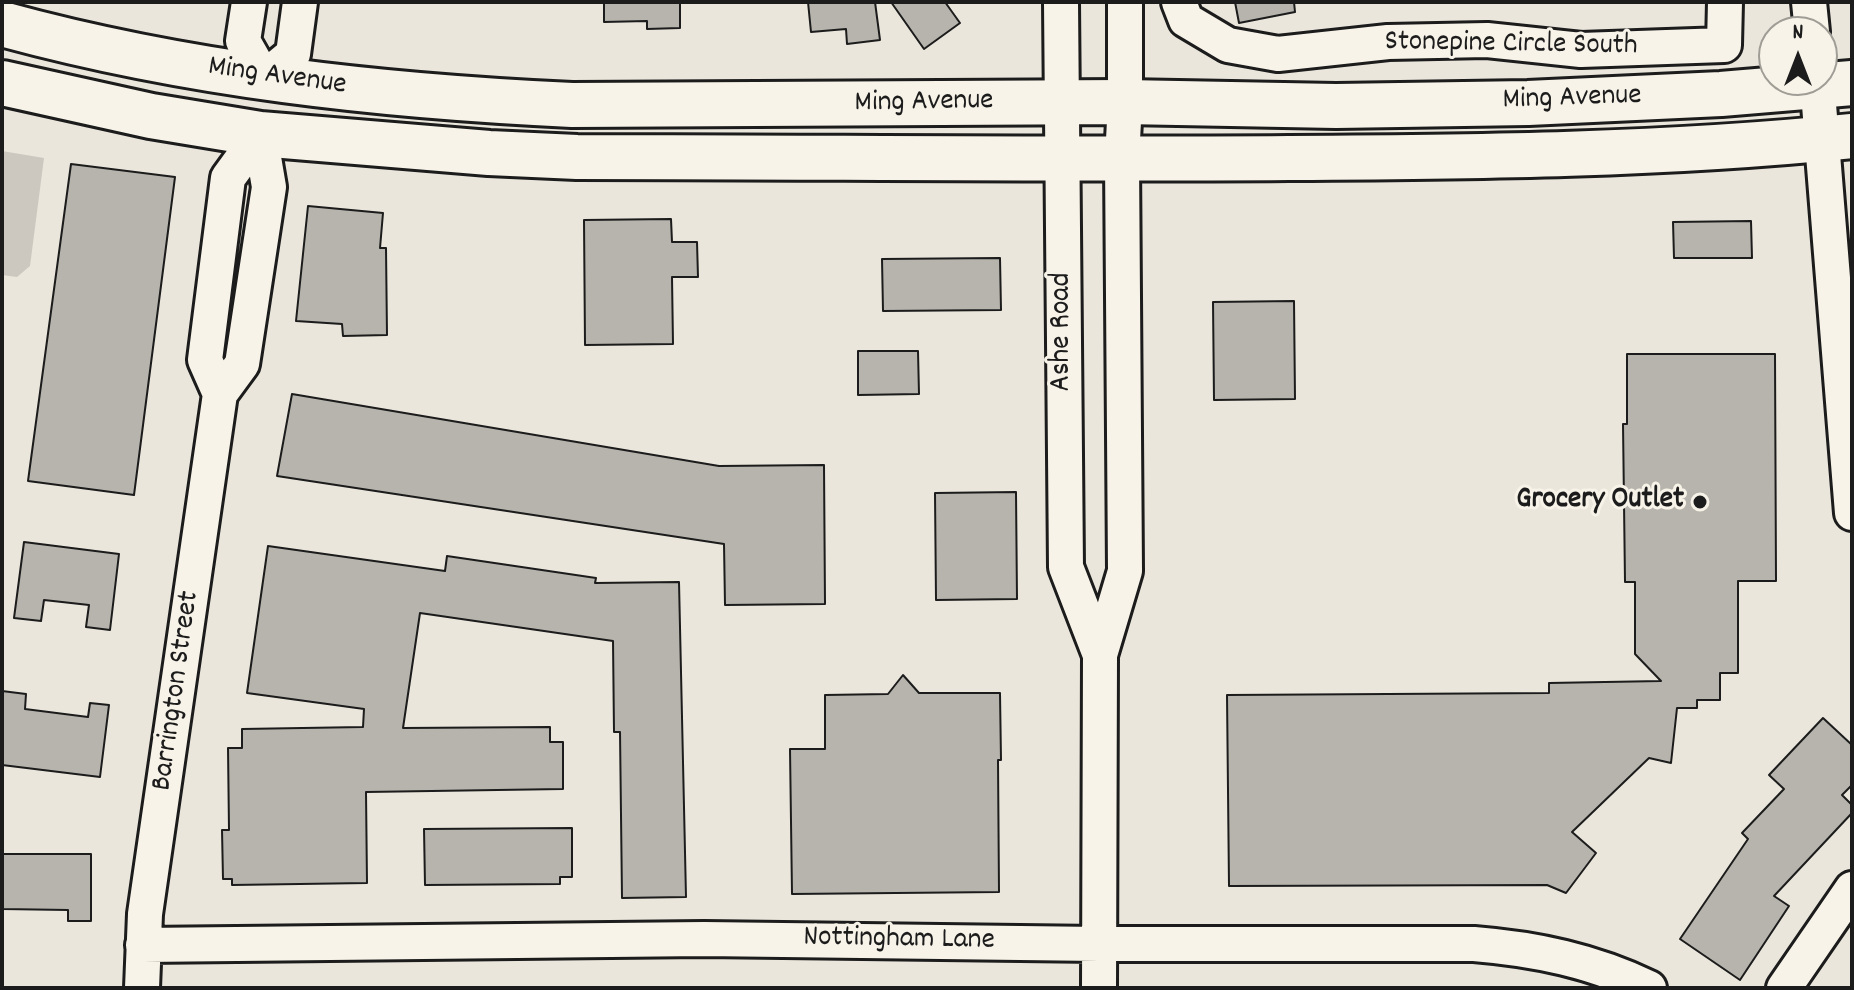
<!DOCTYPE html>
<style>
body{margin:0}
#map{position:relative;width:1854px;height:990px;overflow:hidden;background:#eae6dc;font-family:Dekko,sans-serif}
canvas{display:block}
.frame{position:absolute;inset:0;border:4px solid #1c1c1c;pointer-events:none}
.north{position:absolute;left:1758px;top:16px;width:80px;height:80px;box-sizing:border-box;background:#f7f3e8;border:2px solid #9f9d96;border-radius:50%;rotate:0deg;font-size:22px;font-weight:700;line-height:32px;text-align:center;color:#1c1c1c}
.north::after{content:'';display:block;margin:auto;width:28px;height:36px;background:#1c1c1c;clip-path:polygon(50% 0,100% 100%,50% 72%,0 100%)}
</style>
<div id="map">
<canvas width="1854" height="990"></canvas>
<div class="frame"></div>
<div class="north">N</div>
</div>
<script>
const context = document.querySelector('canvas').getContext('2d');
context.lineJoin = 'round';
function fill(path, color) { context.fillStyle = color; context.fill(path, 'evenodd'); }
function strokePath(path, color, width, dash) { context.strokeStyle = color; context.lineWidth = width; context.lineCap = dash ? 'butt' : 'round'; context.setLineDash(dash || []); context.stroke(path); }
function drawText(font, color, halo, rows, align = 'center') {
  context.font = font + ' Dekko,sans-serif'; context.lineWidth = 6; context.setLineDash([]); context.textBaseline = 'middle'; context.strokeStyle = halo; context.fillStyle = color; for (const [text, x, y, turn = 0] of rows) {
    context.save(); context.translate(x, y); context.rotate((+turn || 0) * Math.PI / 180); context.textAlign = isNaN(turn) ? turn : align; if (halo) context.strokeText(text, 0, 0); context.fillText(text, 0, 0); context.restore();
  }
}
fill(new Path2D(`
 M 2,151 L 44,158 L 30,266 L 17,277 L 2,275 Z`), '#ccc8c0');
const building = new Path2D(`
 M 604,2 L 680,2 L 680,28 L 647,29 L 647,21 L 604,22 Z
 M 808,2 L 875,2 L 880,40 L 847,44 L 846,29 L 811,32 Z
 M 891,2 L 945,2 L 960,23 L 924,49 Z
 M 1235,2 L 1294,2 L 1295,12 L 1239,23 Z
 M 71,164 L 175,177 L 134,495 L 28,481 Z
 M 308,206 L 383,213 L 380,248 L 386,248 L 387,335 L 343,336 L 342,324 L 296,321 Z
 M 671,219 L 672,242 L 697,242 L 698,277 L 672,277 L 673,344 L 585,345 L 584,220 Z
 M 1751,221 L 1752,258 L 1674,258 L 1673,222 Z
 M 1000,258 L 1001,310 L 883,311 L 882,259 Z
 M 1294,301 L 1295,399 L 1214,400 L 1213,302 Z
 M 858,351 L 918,351 L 919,394 L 858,395 Z
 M 1627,354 L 1775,354 L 1776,581 L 1738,581 L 1738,673 L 1720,673 L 1720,700 L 1697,700 L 1697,708 L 1677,708 L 1671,763 L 1649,758 L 1572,832 L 1596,853 L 1566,893 L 1547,885 L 1229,886 L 1227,695 L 1549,693 L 1549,683 L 1661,681 L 1635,654 L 1635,582 L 1625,582 L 1623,424 L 1627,424 Z
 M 292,394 L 719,466 L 824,465 L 825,604 L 725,605 L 724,544 L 277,476 Z
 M 1016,492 L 1017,599 L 936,600 L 935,493 Z
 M 24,542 L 119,554 L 110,630 L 86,627 L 89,605 L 44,600 L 41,621 L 14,618 Z
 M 268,546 L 445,571 L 447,556 L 596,578 L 595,583 L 679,582 L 686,897 L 622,898 L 620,732 L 614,732 L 613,641 L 420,613 L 403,728 L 550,727 L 550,742 L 563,742 L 563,789 L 366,792 L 367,883 L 232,885 L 232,879 L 223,879 L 222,830 L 229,830 L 228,748 L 242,748 L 242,729 L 363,727 L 364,709 L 247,693 Z
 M 903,675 L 919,693 L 1000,693 L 1001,760 L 998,760 L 999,892 L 792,894 L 790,749 L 825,749 L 825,695 L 888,694 Z
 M 2,691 L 26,694 L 25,709 L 88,717 L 90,703 L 109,705 L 100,777 L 2,765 Z
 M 1823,718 L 1852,745 L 1852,785 L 1842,795 L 1852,805 L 1852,813 L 1774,896 L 1789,906 L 1740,980 L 1680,939 L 1748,839 L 1742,833 L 1784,789 L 1769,775 Z
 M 572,828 L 572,877 L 560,877 L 560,884 L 425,885 L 424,829 Z
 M 2,854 L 91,854 L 91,921 L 68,921 L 68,910 L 2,909 Z`);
fill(building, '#b6b4ac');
strokePath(building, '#1c1c1c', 2);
const minor = new Path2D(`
 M 249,2 L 243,41 L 264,78 L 293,54 L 300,2
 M 1061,2 L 1066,567 L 1100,655 L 1125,571 L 1122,159 L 1125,102 L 1125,2
 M 1179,2 L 1186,20 L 1228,45 L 1278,54 L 1388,42 L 1487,40 L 1581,50 L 1724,45 L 1725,2
 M 1809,2 L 1812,32
 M 1817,80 L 1852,513
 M 220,394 L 205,360 L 228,178 L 260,134
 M 143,945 L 704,939 L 1099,944 L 1474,944 C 1536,949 1593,961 1649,988
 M 142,988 L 145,914 L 220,394 L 242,364 L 244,351 L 269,187 L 260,134
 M 1099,988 L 1100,655
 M 1784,988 L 1852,889`);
const major = new Path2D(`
 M 2,24 C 188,75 380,96 572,105 L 1125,102 L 1336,106 L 1528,103 L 1721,94 L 1852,83
 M 2,83 L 151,116 L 260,134 L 489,153 L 577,157 C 814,157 1052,160 1289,158 C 1477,157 1665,155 1852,136`);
strokePath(minor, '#1c1c1c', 40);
strokePath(major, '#1c1c1c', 50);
strokePath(minor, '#f7f3e8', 34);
strokePath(major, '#f7f3e8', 44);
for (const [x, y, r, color] of [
 [1700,502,8,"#1c1c1c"]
]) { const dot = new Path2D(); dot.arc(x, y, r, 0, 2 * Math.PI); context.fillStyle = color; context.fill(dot); strokePath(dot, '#f7f3e8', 3); }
drawText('30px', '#1c1c1c', '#f7f3e8', [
 ["Stonepine Circle South",1511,46,1],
 ["Ming Avenue",277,78,8],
 ["Ming Avenue",1572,100,-2],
 ["Ming Avenue",924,104,-1],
 ["Ashe Road",1064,332,-90],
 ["Barrington Street",178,691,-82],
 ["Nottingham Lane",899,941,1]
]);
drawText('bold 30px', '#1c1c1c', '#f7f3e8', [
 ["Grocery Outlet",1684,502]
], 'right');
</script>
